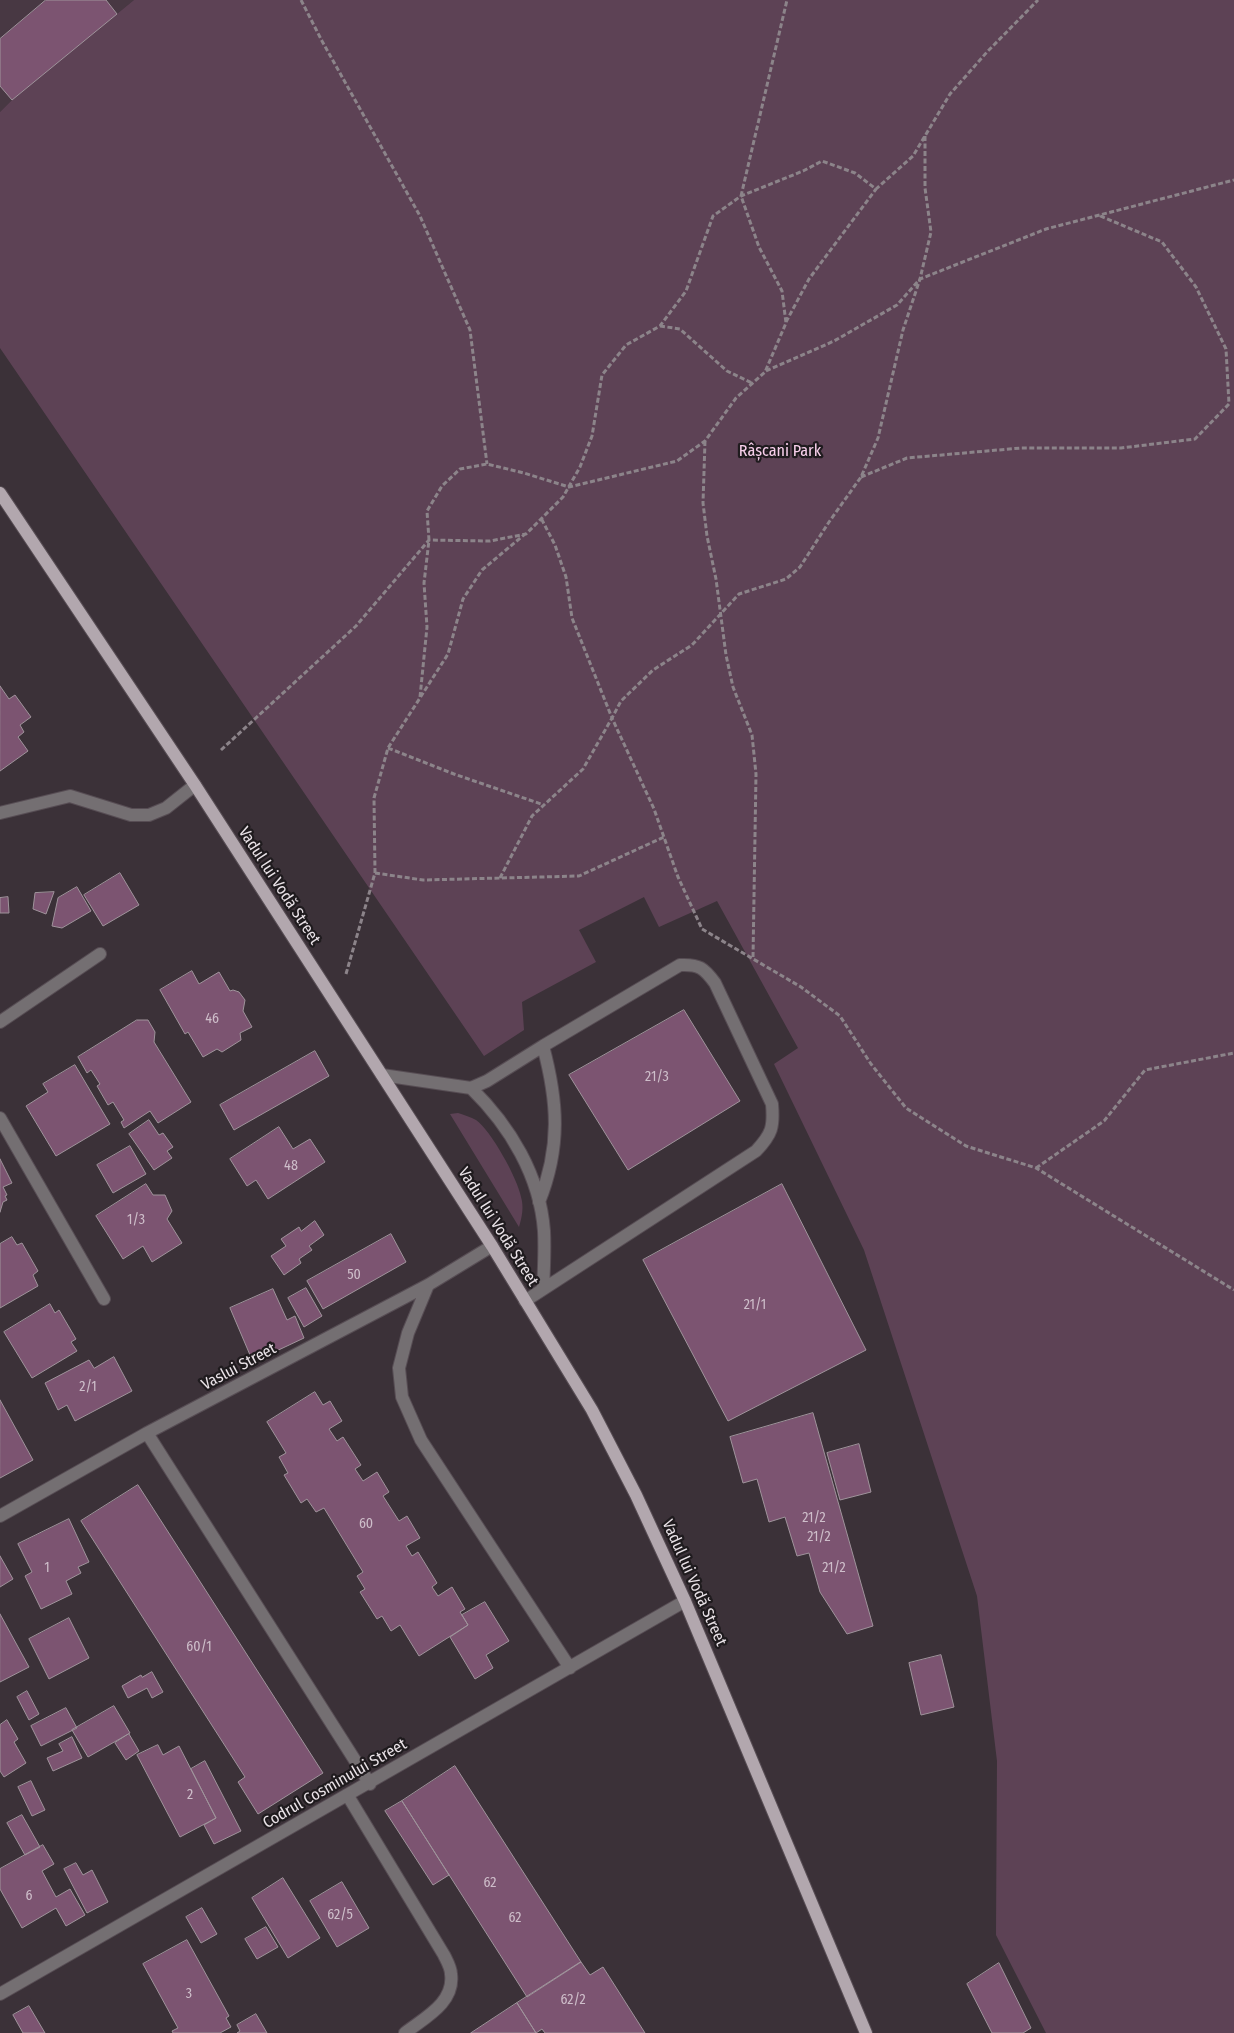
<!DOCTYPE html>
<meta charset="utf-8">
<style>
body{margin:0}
canvas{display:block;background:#3b3138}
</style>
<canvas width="1234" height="2033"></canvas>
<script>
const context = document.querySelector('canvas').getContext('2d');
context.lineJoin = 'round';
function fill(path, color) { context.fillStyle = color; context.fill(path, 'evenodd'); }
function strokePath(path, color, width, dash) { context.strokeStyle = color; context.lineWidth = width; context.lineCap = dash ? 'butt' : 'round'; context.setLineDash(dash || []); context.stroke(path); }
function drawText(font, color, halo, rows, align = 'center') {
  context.font = font + ' "Fira Sans Condensed",sans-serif'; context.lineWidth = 4.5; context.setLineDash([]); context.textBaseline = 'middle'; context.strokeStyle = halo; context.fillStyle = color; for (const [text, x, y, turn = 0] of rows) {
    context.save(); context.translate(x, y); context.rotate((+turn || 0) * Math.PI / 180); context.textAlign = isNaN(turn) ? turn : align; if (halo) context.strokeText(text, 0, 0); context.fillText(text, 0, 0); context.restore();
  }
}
fill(new Path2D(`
 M 0,0 L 134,0 L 12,100 L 0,112 Z`), '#483843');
fill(new Path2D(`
 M 134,0 L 1234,0 L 1234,2033 L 1046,2033 L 996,1935 L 997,1761 L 977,1596 L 864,1250 L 774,1064 L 798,1048 L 717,901 L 659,927 L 644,897 L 579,930 L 596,962 L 522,1002 L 524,1030 L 484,1056 L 0,348 L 0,112 L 12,100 Z
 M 458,1113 C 464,1115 471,1117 476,1120 C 490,1129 518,1179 521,1197 C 524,1207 522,1217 519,1227 L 450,1114 Z`), '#5d4255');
const building = new Path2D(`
 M 46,0 L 106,0 L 117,14 L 12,100 L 0,86 L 0,39 Z
 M 0,686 L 9,699 L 15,695 L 31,717 L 20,725 L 24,732 L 18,737 L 28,751 L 0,771 Z
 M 120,873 L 139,905 L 103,926 L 84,895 Z
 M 77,887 L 91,911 L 62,928 L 52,926 L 58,898 Z
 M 54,892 L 46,914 L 33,909 L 35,893 Z
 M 8,897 L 9,913 L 0,913 L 0,898 Z
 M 192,971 L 199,984 L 219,972 L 230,991 L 233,990 L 239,992 L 245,1000 L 243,1011 L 252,1027 L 240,1033 L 241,1040 L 222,1052 L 217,1049 L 203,1057 L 188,1032 L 185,1034 L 160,990 Z
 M 684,1010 L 740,1101 L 628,1170 L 569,1075 Z
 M 137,1020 L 148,1020 L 155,1032 L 154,1042 L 191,1102 L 158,1123 L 150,1111 L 124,1128 L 121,1122 L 124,1120 L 113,1102 L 108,1105 L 97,1086 L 100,1084 L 91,1070 L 87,1073 L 78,1057 Z
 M 315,1051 L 329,1076 L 234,1130 L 220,1105 Z
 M 75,1065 L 110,1124 L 56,1156 L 26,1106 L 48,1092 L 43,1084 Z
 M 149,1120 L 159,1135 L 163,1133 L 173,1147 L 167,1151 L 172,1158 L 154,1170 L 129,1134 Z
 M 279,1127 L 293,1149 L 310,1139 L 325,1162 L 268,1199 L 256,1180 L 247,1186 L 230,1159 Z
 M 130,1146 L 146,1174 L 113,1193 L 97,1165 Z
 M 0,1159 L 12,1183 L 3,1187 L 7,1195 L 5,1196 L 7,1200 L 3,1202 L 0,1212 Z
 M 146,1184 L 153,1195 L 165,1195 L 172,1211 L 167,1219 L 182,1243 L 152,1262 L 143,1246 L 123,1259 L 96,1216 Z
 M 782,1184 L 866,1350 L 728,1421 L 643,1260 Z
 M 315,1221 L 324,1235 L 309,1246 L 312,1250 L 299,1259 L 301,1263 L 284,1275 L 271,1256 L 286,1246 L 281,1239 L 299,1227 L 301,1231 Z
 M 391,1234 L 406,1262 L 323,1309 L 307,1281 Z
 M 12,1237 L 17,1245 L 22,1243 L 38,1271 L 33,1275 L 38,1286 L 0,1308 L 0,1244 Z
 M 306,1288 L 322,1316 L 304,1327 L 288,1298 Z
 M 273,1289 L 287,1320 L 295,1316 L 304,1338 L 253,1362 L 230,1308 Z
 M 50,1304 L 55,1313 L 59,1310 L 76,1339 L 71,1342 L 77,1351 L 32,1378 L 4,1332 Z
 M 114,1357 L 132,1391 L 75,1421 L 67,1405 L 58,1410 L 45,1383 L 89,1360 L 94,1368 Z
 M 315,1392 L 323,1405 L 330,1401 L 342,1421 L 329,1429 L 337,1441 L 343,1437 L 361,1465 L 355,1469 L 363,1481 L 377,1472 L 389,1492 L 383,1496 L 399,1521 L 407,1516 L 420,1538 L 406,1546 L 412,1556 L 418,1552 L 437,1583 L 432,1587 L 438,1596 L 452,1587 L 465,1609 L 460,1612 L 468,1625 L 419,1656 L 400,1625 L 391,1631 L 382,1616 L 377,1619 L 360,1592 L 365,1589 L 357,1576 L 363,1572 L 324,1508 L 316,1512 L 307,1499 L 301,1503 L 284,1475 L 288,1473 L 279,1457 L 286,1453 L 267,1422 Z
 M 0,1400 L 33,1460 L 0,1478 Z
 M 813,1413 L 873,1626 L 847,1634 L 820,1592 L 809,1553 L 797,1556 L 785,1517 L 769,1522 L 757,1479 L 743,1483 L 730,1437 Z
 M 859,1444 L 871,1492 L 840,1500 L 827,1453 Z
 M 138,1485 L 323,1773 L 258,1814 L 238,1782 L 245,1777 L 81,1521 Z
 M 69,1519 L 89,1562 L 78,1567 L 81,1573 L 66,1581 L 72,1594 L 41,1609 L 25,1576 L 32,1572 L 18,1544 Z
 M 0,1556 L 13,1579 L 0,1587 Z
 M 485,1602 L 509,1641 L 486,1655 L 493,1668 L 475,1679 L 450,1637 L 468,1625 L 462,1615 Z
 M 0,1614 L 29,1667 L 0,1682 Z
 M 69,1618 L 89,1658 L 49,1679 L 29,1639 Z
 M 941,1655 L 954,1707 L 921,1715 L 909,1663 Z
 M 152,1672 L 163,1692 L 152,1698 L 147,1688 L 128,1698 L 122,1686 L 141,1675 L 142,1677 Z
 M 27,1691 L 39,1714 L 29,1720 L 17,1697 Z
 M 114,1706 L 130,1733 L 88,1757 L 72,1730 Z
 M 66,1708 L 77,1728 L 41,1746 L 31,1726 Z
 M 7,1720 L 18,1739 L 14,1742 L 26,1763 L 4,1777 L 0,1771 L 0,1725 Z
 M 129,1734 L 139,1751 L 126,1760 L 115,1743 Z
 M 72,1737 L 82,1758 L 53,1771 L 47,1758 L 63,1751 L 59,1744 Z
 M 158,1745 L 163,1755 L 179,1746 L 216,1818 L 180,1837 L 137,1755 Z
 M 205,1761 L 241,1831 L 214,1844 L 204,1825 L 216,1818 L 191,1769 Z
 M 455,1766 L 581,1962 L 527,1997 L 402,1801 Z
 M 31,1781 L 45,1810 L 32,1816 L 18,1787 Z
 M 402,1801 L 449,1875 L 433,1885 L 385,1811 Z
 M 22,1815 L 40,1847 L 25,1855 L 7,1823 Z
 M 43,1845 L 54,1864 L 42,1871 L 56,1897 L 70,1889 L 85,1915 L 66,1926 L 56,1908 L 22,1928 L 0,1889 L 0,1869 Z
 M 76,1863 L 83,1875 L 92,1870 L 108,1902 L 87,1913 L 64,1869 Z
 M 283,1878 L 320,1938 L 288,1958 L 252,1898 Z
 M 342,1882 L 369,1928 L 337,1947 L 310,1901 Z
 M 202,1908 L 217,1934 L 201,1943 L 186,1917 Z
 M 266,1927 L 278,1947 L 257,1959 L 245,1939 Z
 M 187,1940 L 229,2016 L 226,2018 L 231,2027 L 220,2033 L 173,2033 L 172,2031 L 178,2028 L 143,1964 Z
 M 581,1962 L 590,1975 L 603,1967 L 645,2033 L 545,2033 L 542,2029 L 536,2033 L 517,2003 Z
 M 999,1963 L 1031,2028 L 1023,2033 L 992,2033 L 967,1984 Z
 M 517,2003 L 536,2033 L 471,2033 Z
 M 29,2006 L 45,2033 L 23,2033 L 13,2015 Z
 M 256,2014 L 267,2033 L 237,2033 L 240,2031 L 237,2025 Z`);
fill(building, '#7c5471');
strokePath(building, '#9f939b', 1);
const minor = new Path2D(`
 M 0,813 L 70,796 L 131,815 L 149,815 L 166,808 L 195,785
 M 0,1022 L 100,954
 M 382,1075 L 471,1088 L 487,1081 L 543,1046 L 680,965 C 699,964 704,968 715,983 L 772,1104 C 774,1127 772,1134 756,1151 L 525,1301
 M 471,1088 C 510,1126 540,1176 544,1231 C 545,1250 544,1270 543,1289
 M 0,1118 L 104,1299
 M 539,1202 C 561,1147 558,1102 543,1046
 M 428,1285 L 408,1333 L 399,1368 L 402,1397 L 421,1440 L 570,1668
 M 147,1433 L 370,1784
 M 0,1516 L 147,1433 L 428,1285 L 492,1246
 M 348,1796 L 444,1955 C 447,1961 451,1968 451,1974 C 455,2003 424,2018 405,2033
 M 0,1994 L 685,1601`);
const major = new Path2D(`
 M 0,493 L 195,785 L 492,1246 L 592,1410 L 636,1495 L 685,1601 L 866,2033`);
strokePath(minor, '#574d54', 14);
strokePath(major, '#574d54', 14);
strokePath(new Path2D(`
 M 301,0 L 322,41 L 420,216 L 470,330 L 487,464
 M 925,136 L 925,188 L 931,232 L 920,279 L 903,330 L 878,438 L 861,477 L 829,522 L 800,567 L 786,579 L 739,594 L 692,645 L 653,670 L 621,701 L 612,718 L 654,809 L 678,877 L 702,929 L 801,987 L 840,1016 L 871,1064 L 906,1108 L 966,1146 L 1036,1168 L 1234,1290
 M 786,322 L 809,279 L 876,189
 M 660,326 L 680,329 L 727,371 L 752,383
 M 766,371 L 834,341 L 897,305 L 920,279 L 1046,229 L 1234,180
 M 705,441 L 703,503 L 707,536 L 716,579 L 726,655 L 733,687 L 752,735 L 756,774 L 753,958
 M 861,477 L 907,458 L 1021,448 L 1121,448 L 1195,439 L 1229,404 L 1226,349 L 1196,287 L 1162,242 L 1098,215
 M 420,697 L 427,627 L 424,583 L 429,540 L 427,511 L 442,486 L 460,469 L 487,464 L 524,473 L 569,487 L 677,461 L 705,441 L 736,398 L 765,372 L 786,323 L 782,291 L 759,247 L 741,196 L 787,0
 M 388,748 L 454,774 L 544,805
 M 221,750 L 356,626 L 429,540 L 490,541 L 526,534 L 563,497 L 580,467 L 592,436 L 602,375 L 626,345 L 660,326 L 686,291 L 713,216 L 741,196 L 803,171 L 822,161 L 855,173 L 876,189 L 913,156 L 950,94 L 987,52 L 1038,0
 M 375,873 L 423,880 L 579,876 L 664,837
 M 500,878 L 532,816 L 583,769 L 612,718 L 572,618 L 566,577 L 555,545 L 541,518
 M 346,974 L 375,873 L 374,798 L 388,748 L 448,654 L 463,599 L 482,570 L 525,534
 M 1036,1168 L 1104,1121 L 1145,1070 L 1234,1053`), '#8c848a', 3, [5, 2.5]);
strokePath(minor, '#746f72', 12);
strokePath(major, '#b2a7ae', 12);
drawText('14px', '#cebeca', null, [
 ["46",212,1019],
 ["21/3",657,1077],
 ["48",291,1166],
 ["1/3",136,1220],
 ["50",354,1275],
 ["21/1",755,1305],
 ["2/1",88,1387],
 ["21/2",814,1518],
 ["60",366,1524],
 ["21/2",819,1537],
 ["1",47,1568],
 ["21/2",834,1568],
 ["60/1",199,1647],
 ["2",190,1795],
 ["62",490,1883],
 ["6",29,1896],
 ["62/5",340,1915],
 ["62",515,1918],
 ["3",189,1994],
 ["62/2",573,2000]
]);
drawText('16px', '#f9d0ec', '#1f1b1e', [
 ["Râșcani Park",780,452]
]);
drawText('16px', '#e9e2e7', '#1f1b1e', [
 ["Vadul lui Vodă Street",279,886,57],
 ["Vadul lui Vodă Street",498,1227,58],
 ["Vaslui Street",239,1367,-28],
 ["Vadul lui Vodă Street",694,1583,66],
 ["Codrul Cosminului Street",335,1784,-30]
]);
</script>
